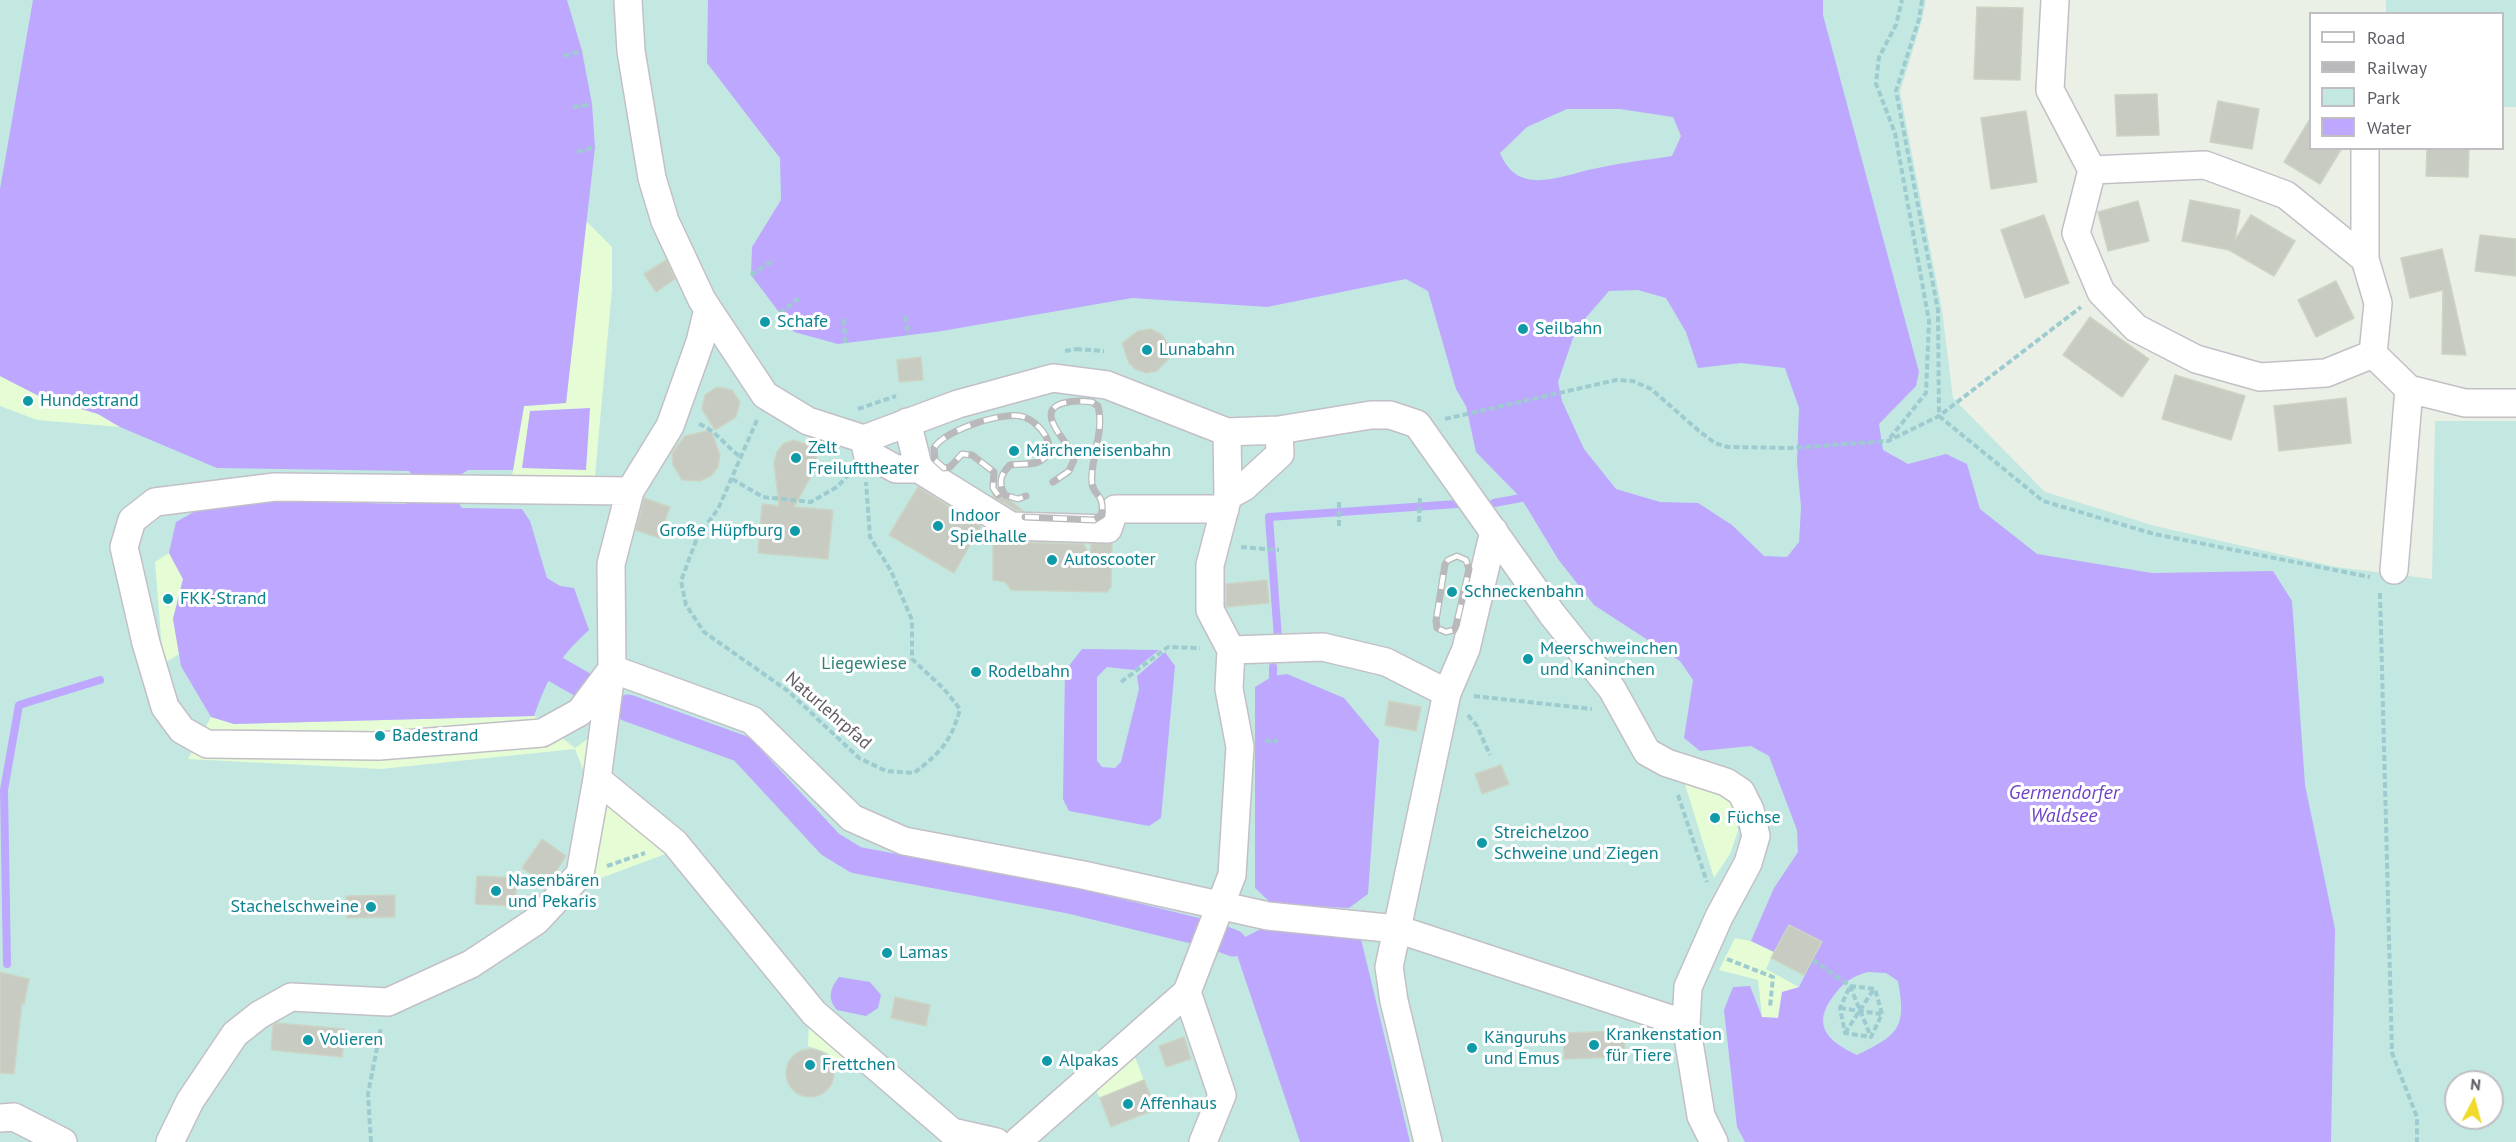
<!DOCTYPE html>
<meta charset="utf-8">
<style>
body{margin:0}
#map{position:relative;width:2516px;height:1142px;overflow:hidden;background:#eaf0e6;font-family:"PT Sans",sans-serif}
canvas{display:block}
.legend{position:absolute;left:2309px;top:12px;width:195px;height:138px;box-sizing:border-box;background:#fff;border:2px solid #c0bec2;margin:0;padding:8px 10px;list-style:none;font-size:18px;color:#615d67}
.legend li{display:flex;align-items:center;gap:12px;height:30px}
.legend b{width:30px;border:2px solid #c0bec2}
.north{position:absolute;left:2444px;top:1070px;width:60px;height:60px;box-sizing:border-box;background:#fff;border:2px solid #c0bec2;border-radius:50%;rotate:6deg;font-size:16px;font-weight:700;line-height:24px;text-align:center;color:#615d67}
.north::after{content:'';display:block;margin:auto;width:21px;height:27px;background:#f0db2c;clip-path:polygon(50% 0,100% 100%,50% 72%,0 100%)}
</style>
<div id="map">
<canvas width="2516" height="1142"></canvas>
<ul class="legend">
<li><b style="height:8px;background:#fff"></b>Road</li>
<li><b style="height:8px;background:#b9b8ba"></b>Railway</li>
<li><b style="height:16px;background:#c2e8e1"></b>Park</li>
<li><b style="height:16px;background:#bda7ff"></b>Water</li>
</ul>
<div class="north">N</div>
</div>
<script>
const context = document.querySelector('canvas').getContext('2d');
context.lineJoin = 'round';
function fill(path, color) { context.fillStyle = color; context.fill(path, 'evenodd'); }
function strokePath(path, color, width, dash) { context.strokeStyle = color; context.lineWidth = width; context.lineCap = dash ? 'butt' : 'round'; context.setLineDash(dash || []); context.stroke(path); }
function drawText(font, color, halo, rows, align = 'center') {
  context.font = font + ' "PT Sans",sans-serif'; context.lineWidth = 6; context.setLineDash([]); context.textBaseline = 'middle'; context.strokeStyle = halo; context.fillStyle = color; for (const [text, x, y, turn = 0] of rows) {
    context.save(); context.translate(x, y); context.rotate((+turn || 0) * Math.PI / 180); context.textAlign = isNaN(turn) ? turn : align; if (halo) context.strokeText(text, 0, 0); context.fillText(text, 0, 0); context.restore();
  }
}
fill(new Path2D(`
 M 0,0 L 1926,0 L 1922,20 L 1900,92 L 1942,310 L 1953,398 L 2045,492 L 2155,526 L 2336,567 L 2432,579 L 2435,421 L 2516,421 L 2516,1142 L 0,1142 ZM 2456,1082 L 2492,1082 L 2492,1118 L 2456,1118 Z
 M 2386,0 L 2516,0 L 2516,107 L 2503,107 L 2502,14 L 2386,13 Z`), '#c2e8e1');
fill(new Path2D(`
 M 586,221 L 612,247 L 612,289 L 595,476 L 512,476 L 524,406 L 566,403 Z
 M 0,376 L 39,396 L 98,414 L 120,427 L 37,420 L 0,406 Z
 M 169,553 L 183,579 L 173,619 L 179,654 L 163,664 L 155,562 Z
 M 534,716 L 575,748 L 620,716 L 611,778 L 825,1007 L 963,1123 L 1006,1136 L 1176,986 L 1190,942 L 1217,951 L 1198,993 L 1211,1097 L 1182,1009 L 1133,1052 L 1144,1080 L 1100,1098 L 1095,1089 L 1036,1142 L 958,1142 L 853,1056 L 836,1072 L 828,1053 L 808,1046 L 809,1019 L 671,852 L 582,885 L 391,1009 L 293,1003 L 239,1039 L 284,991 L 386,996 L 465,958 L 529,915 L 570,874 L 588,782 L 575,749 L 381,769 L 188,759 L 211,717 L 234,724 Z
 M 1683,778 L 1711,786 L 1733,806 L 1738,831 L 1730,854 L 1714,878 Z
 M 1735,938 L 1751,941 L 1774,952 L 1766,969 L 1799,987 L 1778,1018 L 1762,1017 L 1758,980 L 1719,970 Z`), '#e5fcd5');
fill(new Path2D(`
 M 33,0 L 567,0 L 582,51 L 592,104 L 595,147 L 566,403 L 524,406 L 513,470 L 468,470 L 460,475 C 457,486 455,500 462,508 L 522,509 L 530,521 L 547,578 L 560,586 L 574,588 L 589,630 C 558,658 548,677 534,716 L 234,724 L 211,717 L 181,666 L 173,619 L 183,579 L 169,553 L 176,522 L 199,509 L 273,501 L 406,504 L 411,500 L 412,475 L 409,471 L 217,468 L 120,427 L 98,414 L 39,396 L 0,376 L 0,189 Z
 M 708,0 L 1823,0 L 1823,15 L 1919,372 L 1916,386 L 1879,424 L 1883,450 L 1908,464 L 1946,454 L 1967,464 L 1980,509 L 2037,554 L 2152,573 L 2273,571 L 2292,601 L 2305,785 L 2335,929 L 2331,1142 L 1745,1142 L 1737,1127 L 1724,1010 L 1733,987 L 1750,986 L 1762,1017 L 1778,1018 L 1782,992 L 1799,987 L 1821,943 L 1789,925 L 1774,952 L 1751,941 L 1774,888 L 1798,852 L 1797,830 L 1769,756 L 1751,746 L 1700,751 L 1684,738 L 1693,680 L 1680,661 L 1594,605 L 1558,559 L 1521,498 L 1476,452 L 1466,406 L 1456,389 L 1428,291 L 1406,279 L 1267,307 L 1132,298 L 942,331 L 838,344 L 794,332 L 751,275 L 752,247 L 781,200 L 780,158 L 707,63 ZM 1567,109 L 1620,109 L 1673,117 L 1681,136 L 1672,156 C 1646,160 1619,163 1593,169 C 1559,176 1518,197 1500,153 L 1527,127 ZM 1638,290 L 1666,298 L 1686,332 L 1698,368 L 1741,363 L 1785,368 L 1799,408 L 1797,463 L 1801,507 L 1799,542 L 1787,557 L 1764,556 L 1732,525 L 1698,503 L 1660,502 L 1616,489 L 1584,449 L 1562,401 L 1558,382 L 1576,329 L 1609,291 ZM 1868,972 L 1886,973 L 1898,981 C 1907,1029 1898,1035 1857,1055 C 1827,1041 1811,1025 1834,995 C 1844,982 1853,976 1868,972 Z
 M 590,408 L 586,470 L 522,468 L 530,411 Z
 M 1082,649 L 1159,650 L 1134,670 L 1107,667 L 1097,677 L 1097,761 L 1102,767 L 1115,768 L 1121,762 L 1139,689 L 1137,676 L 1165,652 L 1175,666 L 1161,818 L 1149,826 L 1069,811 L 1063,799 L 1065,671 Z
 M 1287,674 L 1344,698 L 1379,740 L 1368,894 L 1349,908 L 1272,904 L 1255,888 L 1255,687 L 1273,676 Z
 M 1261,929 L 1361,939 L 1410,1142 L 1300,1142 L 1233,943 Z
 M 839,977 L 870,982 L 881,995 L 878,1008 L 866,1016 L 837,1010 C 827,998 830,989 839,977 Z`), '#bda7ff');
strokePath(new Path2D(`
 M 1494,503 L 1521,498
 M 1278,638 L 1269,517 L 1457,504
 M 1273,676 L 1273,667
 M 7,964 L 4,790 L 19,705 L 100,680`), '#bda7ff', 8);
strokePath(new Path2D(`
 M 555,669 L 583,685
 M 628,708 L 742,749 L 830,844 L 856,860 L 1069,900 L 1196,931
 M 1220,938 L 1233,943`), '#bda7ff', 27);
const building = new Path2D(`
 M 1977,7 L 2023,8 L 2020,80 L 1974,79 Z
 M 2157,94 L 2159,135 L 2117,136 L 2115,95 Z
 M 2218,101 L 2259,109 L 2252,149 L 2210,142 Z
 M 2026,111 L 2037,182 L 1991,189 L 1981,118 Z
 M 2310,119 L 2310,148 L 2342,148 L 2320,184 L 2284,162 Z
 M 2427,148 L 2469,148 L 2468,177 L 2426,176 Z
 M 2190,200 L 2240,210 L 2235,240 L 2251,215 L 2295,241 L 2274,276 L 2229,250 L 2182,241 Z
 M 2138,201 L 2149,241 L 2108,251 L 2098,212 Z
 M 2044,215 L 2069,283 L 2025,298 L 2001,230 Z
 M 2480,235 L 2516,239 L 2516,276 L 2475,271 Z
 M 2442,249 L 2451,287 L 2466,355 L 2442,354 L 2443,290 L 2410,298 L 2401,258 Z
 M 666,260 L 675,279 L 656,292 L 644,274 Z
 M 2336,281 L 2354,318 L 2316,337 L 2298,300 Z
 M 2090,317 L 2149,359 L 2122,397 L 2063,355 Z
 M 1151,329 L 1161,334 L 1169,345 L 1169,358 L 1157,371 L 1146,373 L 1135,369 L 1129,363 L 1122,343 L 1138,331 Z
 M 921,357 L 923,380 L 899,382 L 897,360 Z
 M 2175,375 L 2245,396 L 2231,440 L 2162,419 Z
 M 717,387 L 732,390 L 740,402 L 736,417 L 715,430 L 702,409 L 705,395 Z
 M 2346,398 L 2351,443 L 2279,451 L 2274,406 Z
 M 711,430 L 720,455 L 718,467 L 711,476 L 700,481 L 682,480 L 673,465 L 672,453 L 685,436 Z
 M 793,440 L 806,444 L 816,454 L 817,466 L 794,507 L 833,510 L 828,559 L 758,553 L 762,504 L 779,506 L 774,463 L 777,452 L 783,444 Z
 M 993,486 L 1023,511 L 1016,510 L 993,497 Z
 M 918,487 L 981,526 L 954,573 L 889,535 Z
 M 644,498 L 670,507 L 659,538 L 636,530 Z
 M 993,533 L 1011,542 L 1084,544 L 1090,557 L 1091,544 L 1112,543 L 1111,587 L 1107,592 L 1011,590 L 1005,582 L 993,580 Z
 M 1267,580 L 1269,603 L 1226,607 L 1226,584 Z
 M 1389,701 L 1421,707 L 1416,731 L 1385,725 Z
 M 1501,765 L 1509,784 L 1482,794 L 1475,774 Z
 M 542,839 L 566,856 L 547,885 L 522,868 Z
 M 477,876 L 517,878 L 515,906 L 475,904 Z
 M 395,895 L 395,917 L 347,918 L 346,896 Z
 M 1789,925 L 1822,942 L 1804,975 L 1771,958 Z
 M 0,972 L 29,979 L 24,1004 L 22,1003 L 14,1074 L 0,1073 Z
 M 895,997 L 930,1005 L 926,1026 L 891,1018 Z
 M 277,1023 L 345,1029 L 342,1057 L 271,1050 L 273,1025 Z
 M 1624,1031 L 1625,1057 L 1564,1059 L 1563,1033 Z
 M 1184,1037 L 1191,1059 L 1166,1067 L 1159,1046 Z
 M786 1073a24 24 0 1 1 48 0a24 24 0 1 1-48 0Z
 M 1144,1080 L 1156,1109 L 1111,1127 L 1100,1098 Z`);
fill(building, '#c7cbc2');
strokePath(building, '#ccd5c4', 1.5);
const minor = new Path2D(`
 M 628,0 L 631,51 L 652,178 L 665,221 L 702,300 L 765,395 L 808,421 L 864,439 L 958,404 L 1053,378 L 1107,385 L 1227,432 L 1279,430 L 1371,415 L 1390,415 L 1417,424 L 1552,614 L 1612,689 L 1647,752 L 1667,763 L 1726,782 L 1741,792 L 1750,810 L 1756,836 L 1748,863 L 1719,917 L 1688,987 L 1686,1024 L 1701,1116 L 1714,1142
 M 2055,0 L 2050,90 L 2092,170 L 2076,233 L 2101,292 L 2136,328 L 2196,359 L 2260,377 L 2326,373 L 2373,354 L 2378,303 L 2365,259 L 2365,148
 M 2092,170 L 2205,165 L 2286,195 L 2365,259
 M 708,309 L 700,342 L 670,426 L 630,491 L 611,564 L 612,669 L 752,720 L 852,818 L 904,841 L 1083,875 L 1268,916 L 1397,929 L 1686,1024
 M 2373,354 L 2409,389 L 2465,403 L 2516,403
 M 907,422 L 919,469
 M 1227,432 L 1228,496 L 1210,565 L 1210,610 L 1231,650 L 1323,647 L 1386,662 L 1447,693
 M 864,439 L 867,453 L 896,469 L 919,469 L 1011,526 L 1108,529 L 1115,509 L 1225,509
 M 1228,496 L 1244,487 L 1280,454 L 1279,430
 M 2394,570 L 2409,389
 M 612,669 L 580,712 L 542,733 L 379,746 L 207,744 L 182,730 L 165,707 L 146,643 L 124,547 L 132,520 L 155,502 L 275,487 L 630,491
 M 597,779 L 611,673
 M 1187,992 L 1232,875 L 1240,747 L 1229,689 L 1231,650
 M 0,1118 L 14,1117 L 63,1142
 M 170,1142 L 190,1101 L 235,1034 L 259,1015 L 291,997 L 388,1002 L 471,964 L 536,921 L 580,874 L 597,779 L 675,843 L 814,1013 L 952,1132 L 996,1142
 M 1017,1142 L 1187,992 L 1222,1095 L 1203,1142
 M 1428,1142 L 1394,1001 L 1389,967 L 1447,693 L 1466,649 L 1494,531`);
strokePath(minor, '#c3bfc7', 30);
strokePath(new Path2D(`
 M 1922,0 L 1919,19 L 1896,91 L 1938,310 L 1939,415
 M 564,56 L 582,51
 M 573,107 L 592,104
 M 577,152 L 595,147
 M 751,275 L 774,260
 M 780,313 L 799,298
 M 905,316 L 908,335
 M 844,319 L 845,343
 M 1076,349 L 1104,351
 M 1065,351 L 1076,349
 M 858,409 L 896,396
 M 1939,416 L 2043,501 L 2154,534 L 2370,577
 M 1445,419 L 1616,380 L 1633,381 L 1651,389 L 1699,431 L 1715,443 L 1728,447 L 1791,448 L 1888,441 L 1939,416 L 2081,307
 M 757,420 L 718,509 L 697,538 L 681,581 L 686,605 L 704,632 L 788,691 L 859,758 L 886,771 L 914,773 C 940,753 951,742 960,709 L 944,689 L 912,659 L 912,620 L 891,571 L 870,537 L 866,482
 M 699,424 C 716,430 727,448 742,458
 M 1890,438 L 1926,393 L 1929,321 L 1895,133 L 1876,84 L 1879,57 L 1896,25 L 1902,0
 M 732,479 L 763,497 L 811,502 L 837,487 L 851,472
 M 1419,522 L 1420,495
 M 1339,526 L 1339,499
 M 1241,547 L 1279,550
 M 2380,593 L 2392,1053 L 2417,1117 L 2417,1142
 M 1121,682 L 1168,647 L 1200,648
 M 1474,696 L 1592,709
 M 1468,715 L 1477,726 L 1490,755
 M 1265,741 L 1278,741
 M 1678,795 L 1707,882
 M 607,866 L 645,853
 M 1727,959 L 1773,977 L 1770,1007
 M 1813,960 L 1850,986 L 1871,1037
 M 1850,986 L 1875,989 L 1882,1014 L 1871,1037 L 1845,1033 L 1840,1008 Z
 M 1840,1008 L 1881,1014
 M 1845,1033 L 1874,989
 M 371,1142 L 368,1094 L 381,1027`), '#9dcbcf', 4, [6, 3]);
strokePath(minor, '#fff', 27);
const rail = new Path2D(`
 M 998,495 L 993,488 L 994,472 L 972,455 L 962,454 L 950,467 L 944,468 L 935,460 L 934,448 C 944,430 1006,410 1024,417 C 1039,422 1060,447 1042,460 C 1033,466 1020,463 1010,465 C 1000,475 998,483 1005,495 L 1018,499 L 1026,496
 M 1025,517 L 1094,520 L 1102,515 C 1104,492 1095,498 1092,484 C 1089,461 1105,433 1098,406 L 1092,402 C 1078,400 1042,400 1053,423 C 1058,436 1071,446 1074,460 L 1069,471 L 1053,482
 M 1457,556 L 1466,560 L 1469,569 L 1456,626 L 1454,630 L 1446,632 L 1437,628 L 1436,621 L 1445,564 L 1448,560 Z`);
strokePath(rail, '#b9b8ba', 7);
strokePath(rail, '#fff', 4.5, [14]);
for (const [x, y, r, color] of [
 [765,322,6,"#0f9aa8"],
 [1523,329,6,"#0f9aa8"],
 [1147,350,6,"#0f9aa8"],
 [28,401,6,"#0f9aa8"],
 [1014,451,6,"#0f9aa8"],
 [796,458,6,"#0f9aa8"],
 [938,526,6,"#0f9aa8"],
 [795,531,6,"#0f9aa8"],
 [1052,560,6,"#0f9aa8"],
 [1452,592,6,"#0f9aa8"],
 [168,599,6,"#0f9aa8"],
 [1528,659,6,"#0f9aa8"],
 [976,672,6,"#0f9aa8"],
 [380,736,6,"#0f9aa8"],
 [1715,818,6,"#0f9aa8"],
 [1482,843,6,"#0f9aa8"],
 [496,891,6,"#0f9aa8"],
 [371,907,6,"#0f9aa8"],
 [887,953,6,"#0f9aa8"],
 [308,1040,6,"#0f9aa8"],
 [1594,1045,6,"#0f9aa8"],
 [1472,1048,6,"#0f9aa8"],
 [1047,1061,6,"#0f9aa8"],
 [810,1065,6,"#0f9aa8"],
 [1128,1104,6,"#0f9aa8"]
]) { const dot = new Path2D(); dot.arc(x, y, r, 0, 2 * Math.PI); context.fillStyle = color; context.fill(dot); strokePath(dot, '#fff', 2); }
drawText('18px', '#0d838f', '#fff', [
 ["Schafe",777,322],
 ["Seilbahn",1535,329],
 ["Lunabahn",1159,350],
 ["Hundestrand",40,401],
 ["Zelt",808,448],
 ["Freilufttheater",808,469],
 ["Märcheneisenbahn",1026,451],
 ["Indoor",950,516],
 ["Spielhalle",950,537],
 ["Große Hüpfburg",783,531,"right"],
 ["Autoscooter",1064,560],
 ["Schneckenbahn",1464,592],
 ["FKK-Strand",180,599],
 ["Meerschweinchen",1540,649],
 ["und Kaninchen",1540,670],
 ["Rodelbahn",988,672],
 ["Badestrand",392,736],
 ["Füchse",1727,818],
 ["Streichelzoo",1494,833],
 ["Schweine und Ziegen",1494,854],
 ["Nasenbären",508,881],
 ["und Pekaris",508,902],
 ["Stachelschweine",359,907,"right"],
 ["Lamas",899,953],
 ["Krankenstation",1606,1035],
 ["für Tiere",1606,1056],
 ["Känguruhs",1484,1038],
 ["und Emus",1484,1059],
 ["Volieren",320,1040],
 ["Alpakas",1059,1061],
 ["Frettchen",822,1065],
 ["Affenhaus",1140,1104]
], 'left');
drawText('18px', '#308277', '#fff', [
 ["Liegewiese",864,664]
]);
drawText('18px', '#615d67', '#fff', [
 ["Naturlehrpfad",828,711,41]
]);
drawText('italic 20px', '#6f43c9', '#fff', [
 ["Germendorfer",2064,793],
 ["Waldsee",2064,816]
]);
</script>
